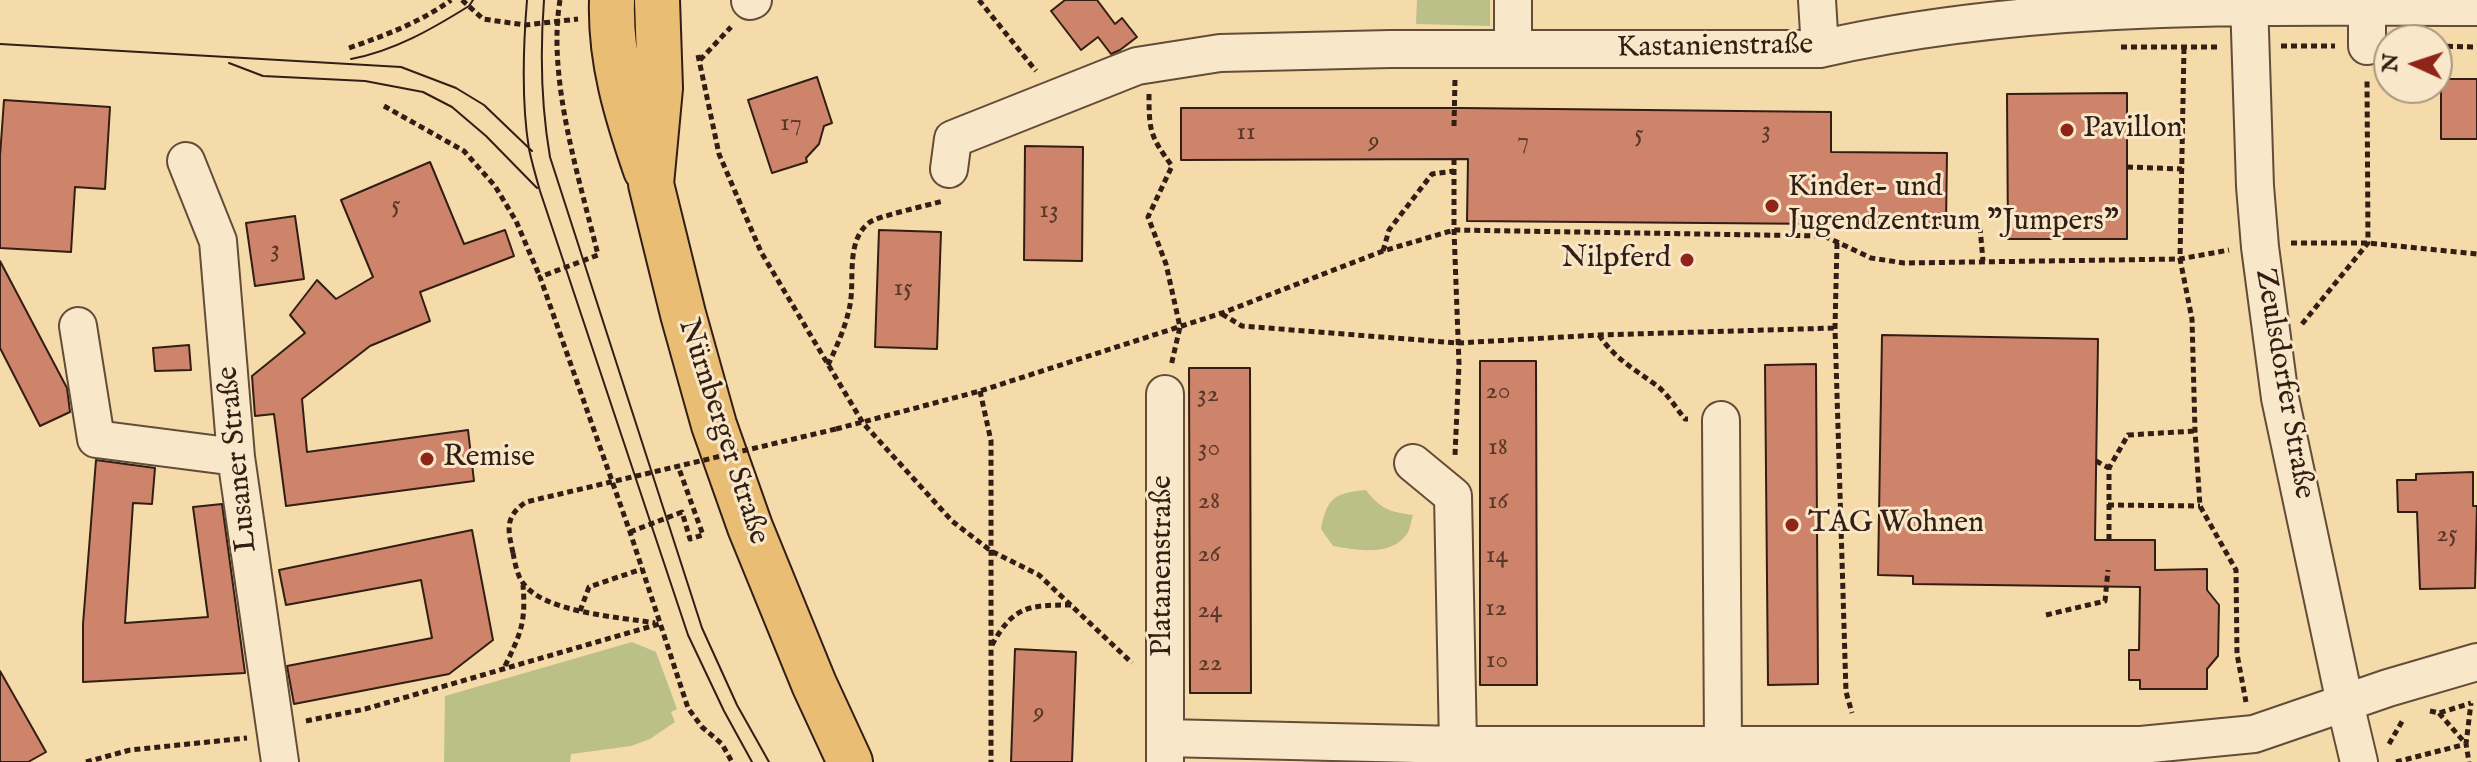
<!DOCTYPE html>
<meta charset="utf-8">
<style>
body{margin:0}
#map{position:relative;width:2477px;height:762px;overflow:hidden;background:#f5daaa;font-family:"IM FELL English",serif}
canvas{display:block}
.north{position:absolute;left:2373px;top:24px;width:80px;height:80px;box-sizing:border-box;background:#f8e7c8;border:2px solid #a99780;border-radius:50%;rotate:273deg;font-size:22px;font-weight:700;line-height:32px;text-align:center;color:#321e14}
.north::after{content:'';display:block;margin:auto;width:28px;height:36px;background:#8f2418;clip-path:polygon(50% 0,100% 100%,50% 72%,0 100%)}
</style>
<div id="map">
<canvas width="2477" height="762"></canvas>
<div class="north">N</div>
</div>
<script>
const context = document.querySelector('canvas').getContext('2d');
context.lineJoin = 'round';
function fill(path, color) { context.fillStyle = color; context.fill(path, 'evenodd'); }
function strokePath(path, color, width, dash) { context.strokeStyle = color; context.lineWidth = width; context.lineCap = dash ? 'butt' : 'round'; context.setLineDash(dash || []); context.stroke(path); }
function drawText(font, color, halo, rows, align = 'center') {
  context.font = font + ' "IM FELL English",serif'; context.lineWidth = 6; context.setLineDash([]); context.textBaseline = 'middle'; context.strokeStyle = halo; context.fillStyle = color; for (const [text, x, y, turn = 0] of rows) {
    context.save(); context.translate(x, y); context.rotate((+turn || 0) * Math.PI / 180); context.textAlign = isNaN(turn) ? turn : align; if (halo) context.strokeText(text, 0, 0); context.fillText(text, 0, 0); context.restore();
  }
}
fill(new Path2D(`
 M 1417,0 L 1490,0 L 1490,26 L 1416,24 Z
 M 1366,490 C 1380,509 1390,512 1413,515 C 1411,521 1410,530 1407,534 C 1391,557 1356,550 1333,546 L 1321,529 C 1327,498 1334,493 1366,490 Z
 M 632,642 L 656,652 L 677,709 L 671,712 L 675,722 L 650,739 L 631,746 L 571,754 L 570,762 L 444,762 L 445,696 Z`), '#bbc089');
const building = new Path2D(`
 M 1065,0 L 1097,0 L 1115,24 L 1122,18 L 1137,37 L 1120,50 L 1111,54 L 1098,37 L 1081,50 L 1051,11 Z
 M 817,77 L 832,123 L 824,126 L 819,144 L 806,158 L 807,162 L 772,173 L 748,100 Z
 M 2441,79 L 2477,79 L 2477,139 L 2441,139 Z
 M 2127,93 L 2127,239 L 2008,239 L 2007,94 Z
 M 4,100 L 110,107 L 105,189 L 75,187 L 71,252 L 0,248 L 0,156 Z
 M 1181,108 L 1461,108 L 1831,112 L 1831,152 L 1947,153 L 1946,225 L 1467,221 L 1468,159 L 1181,160 Z
 M 1025,146 L 1083,147 L 1082,261 L 1024,260 Z
 M 430,162 L 464,244 L 505,230 L 514,256 L 420,292 L 430,321 L 370,346 L 302,399 L 307,452 L 468,430 L 474,481 L 286,506 L 274,414 L 255,416 L 252,376 L 305,333 L 290,315 L 317,280 L 336,299 L 373,277 L 341,200 Z
 M 295,216 L 304,279 L 255,286 L 246,223 Z
 M 879,230 L 941,232 L 937,349 L 875,347 Z
 M 0,261 L 67,388 L 70,412 L 40,426 L 0,348 Z
 M 1882,335 L 2098,339 L 2095,540 L 2155,540 L 2155,570 L 2207,569 L 2207,590 L 2219,605 L 2218,656 L 2207,669 L 2207,689 L 2140,689 L 2140,680 L 2129,680 L 2129,650 L 2139,650 L 2140,587 L 1913,584 L 1913,576 L 1878,575 Z
 M 189,345 L 191,370 L 155,371 L 153,348 Z
 M 1480,361 L 1536,361 L 1537,685 L 1480,685 Z
 M 1816,364 L 1818,684 L 1768,685 L 1765,365 Z
 M 1189,368 L 1250,368 L 1251,693 L 1190,693 Z
 M 96,460 L 155,468 L 152,504 L 133,503 L 125,623 L 208,617 L 193,507 L 222,504 L 245,673 L 83,682 L 83,624 Z
 M 2473,472 L 2473,506 L 2477,506 L 2475,588 L 2420,589 L 2417,512 L 2398,512 L 2397,480 L 2416,480 L 2416,474 Z
 M 472,530 L 493,640 L 449,674 L 294,704 L 287,666 L 432,638 L 421,580 L 286,605 L 279,570 Z
 M 1015,649 L 1076,652 L 1072,762 L 1011,762 Z
 M 0,671 L 46,752 L 28,762 L 0,762 Z`);
fill(building, '#ce846a');
strokePath(building, '#321e14', 2);
const minor = new Path2D(`
 M 1513,0 L 1513,49
 M 1817,0 L 1820,49
 M 2249,0 L 2255,186 L 2260,247 L 2280,398 L 2345,703 L 2359,762
 M 2367,0 L 2367,46
 M 750,1 L 753,0
 M 186,161 L 218,241 L 236,457 L 280,762
 M 949,169 L 953,139 L 1137,66 L 1220,53 L 1390,49 L 1820,49 C 2033,0 2258,7 2477,7
 M 78,326 L 96,439 L 236,457
 M 1721,420 L 1723,745
 M 1413,463 L 1453,496 L 1458,745
 M 1165,738 L 1458,745 L 2141,745 L 2254,734 L 2388,688 L 2477,662
 M 1165,761 L 1165,394`);
const major = new Path2D(`
 M 612,0 C 610,60 627,115 646,170
 M 657,0 L 660,88 L 651,184 L 683,314 L 714,425 L 750,527 L 814,684 L 850,762`);
strokePath(minor, '#634d3a', 40);
strokePath(major, '#321e14', 48);
strokePath(new Path2D(`
 M 462,0 L 483,19 L 525,25 L 578,19
 M 560,0 C 547,79 579,177 598,255 L 540,277 L 630,532 L 688,708 L 702,727 L 722,744 L 732,762
 M 979,0 L 1036,71
 M 2281,46 L 2335,46
 M 2437,46 L 2477,47
 M 2121,47 L 2219,47
 M 349,48 C 386,35 419,23 451,0
 M 2184,48 L 2180,259 L 2192,319 L 2195,431 L 2200,506 L 2236,570 L 2237,654 L 2246,702
 M 698,55 L 719,154 L 761,252 L 863,423 L 952,521 L 991,551 L 1039,575 L 1132,663
 M 700,60 L 731,27
 M 1149,94 C 1149,131 1150,136 1172,166 L 1148,217 L 1166,264 L 1180,327 L 1171,366
 M 384,106 L 464,151 L 495,186 L 516,221 L 540,277
 M 1454,126 L 1455,79
 M 1454,159 L 1454,230 L 1459,364 L 1455,455
 M 2127,167 L 2182,169
 M 1980,227 L 1983,261
 M 1837,243 L 1835,328 L 1846,692 L 1852,713
 M 2291,243 L 2368,243 L 2477,254
 M 1383,251 L 1389,230 L 1432,174 L 1454,171
 M 1222,314 L 1242,326 L 1458,343 L 1599,335 L 1835,328
 M 2302,324 L 2368,243 L 2367,78
 M 1599,335 C 1614,358 1634,369 1656,385 C 1667,393 1676,408 1685,419 L 1688,419
 M 828,365 C 837,346 846,326 850,305 C 855,280 845,240 870,222 C 879,216 929,205 943,201
 M 980,391 L 991,441 L 991,762
 M 836,429 L 980,391 L 1222,313 L 1383,251 L 1454,230 L 1824,236 L 1871,258 L 1904,263 L 2180,259 L 2229,250
 M 2096,461 L 2109,468
 M 2108,505 L 2200,506
 M 630,532 L 682,512 L 690,539 L 703,535 L 678,466
 M 2109,540 L 2109,468 L 2128,435 L 2195,431
 M 513,553 C 515,563 517,575 523,583 C 544,613 621,617 655,623
 M 580,611 L 589,587 L 642,569
 M 2046,615 L 2105,601 L 2108,570
 M 992,645 C 1013,606 1029,605 1071,605
 M 505,666 C 521,633 526,622 523,585
 M 2430,711 L 2439,713 L 2471,703
 M 2439,713 L 2466,744 L 2471,703
 M 306,721 L 365,709 L 659,624
 M 2389,744 L 2404,718
 M 86,762 L 130,750 L 247,738
 M 2396,762 L 2466,744 L 2469,762`), '#321e14', 5, [6, 4]);
strokePath(minor, '#f8e7c8', 36);
strokePath(major, '#eabd75', 44);
strokePath(new Path2D(`
 M 527,0 C 523,49 521,100 529,149 C 532,163 536,177 540,191 L 688,635 L 724,711 L 752,762
 M 544,0 C 540,53 541,105 550,157 L 702,628 L 737,705 L 769,762
 M 0,44 L 401,67 L 456,88 L 484,105 L 532,151
 M 351,59 C 394,51 432,29 469,6 L 473,0
 M 229,63 L 263,76 L 365,81 L 423,92 L 452,107 L 486,136 L 537,188`), '#321e14', 2);
strokePath(new Path2D(`
 M 513,553 C 508,530 504,517 526,502 L 836,429`), '#321e14', 5, [6, 4]);
for (const [x, y, r, color] of [
 [2067,130,8,"#8f2418"],
 [1772,206,8,"#8f2418"],
 [1687,260,8,"#8f2418"],
 [427,459,8,"#8f2418"],
 [1792,525,8,"#8f2418"]
]) { const dot = new Path2D(); dot.arc(x, y, r, 0, 2 * Math.PI); context.fillStyle = color; context.fill(dot); strokePath(dot, '#f8e7c8', 3); }
drawText('26px', '#59382a', null, [
 ["17",791,125],
 ["3",1766,132],
 ["11",1246,134],
 ["5",1639,136],
 ["9",1374,143],
 ["7",1523,143],
 ["5",396,207],
 ["13",1049,212],
 ["3",275,251],
 ["15",903,290],
 ["20",1498,393],
 ["32",1208,396],
 ["18",1498,449],
 ["30",1209,450],
 ["28",1209,503],
 ["16",1498,503],
 ["25",2447,536],
 ["26",1209,556],
 ["14",1497,557],
 ["12",1496,610],
 ["24",1210,612],
 ["10",1497,662],
 ["22",1210,665],
 ["9",1039,714]
]);
drawText('30px', '#321e14', '#f8e7c8', [
 ["Kastanienstraße",1715,48,-1],
 ["Zeulsdorfer Straße",2283,384,80],
 ["Nürnberger Straße",722,432,72],
 ["Lusaner Straße",239,459,-96],
 ["Platanenstraße",1164,566,-90]
]);
drawText('30px', '#321e14', '#f8e7c8', [
 ["Pavillon",2083,130],
 ["Kinder- und",1788,189],
 ["Jugendzentrum \"Jumpers\"",1788,223],
 ["Nilpferd",1671,260,"right"],
 ["Remise",443,459],
 ["TAG Wohnen",1808,525]
], 'left');
</script>
